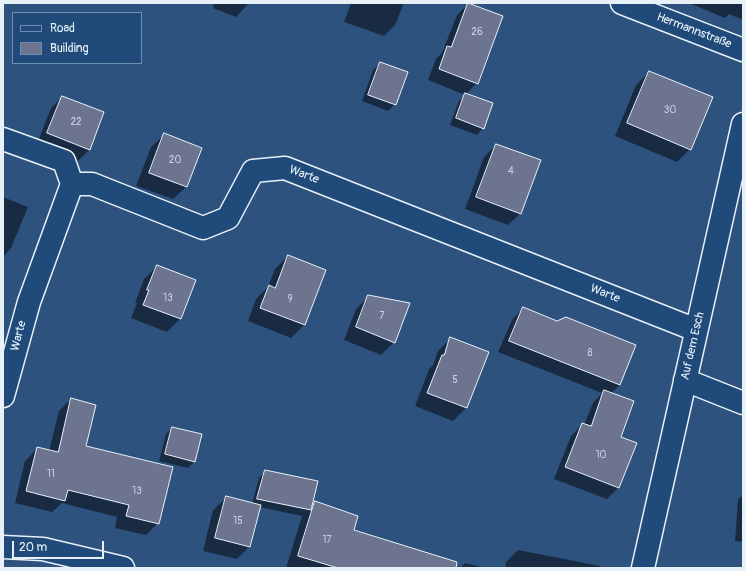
<!DOCTYPE html>
<meta charset="utf-8">
<style>
body{margin:0}
#map{position:relative;width:746px;height:571px;overflow:hidden;background:#2e527e;font-family:Pangolin,sans-serif}
canvas{display:block}
.frame{position:absolute;inset:0;border:4px solid #e8f1f8;pointer-events:none}
.legend{position:absolute;left:12px;top:12px;width:130px;height:52px;box-sizing:border-box;background:#1f4a7a;border:1px solid #6f8dac;margin:0;padding:5px 7px;list-style:none;font-size:12px;color:#e8f1f8}
.legend li{display:flex;align-items:center;gap:8px;height:20px}
.legend b{width:20px;border:1px solid #6f8dac}
.scale{position:absolute;left:12px;top:541px;width:92px;height:18px;box-sizing:border-box;border:2px solid #e8f1f8;border-top:0;padding-left:5px;font-size:12px;line-height:14px;white-space:nowrap;color:#e8f1f8;-webkit-text-stroke:3px #1f4a7a;paint-order:stroke}
</style>
<div id="map">
<canvas width="746" height="571"></canvas>
<div class="frame"></div>
<ul class="legend">
<li><b style="height:5px;background:#1f4a7a"></b>Road</li>
<li><b style="height:11px;background:#6c748f"></b>Building</li>
</ul>
<div class="scale">20 m</div>
</div>
<script>
const context = document.querySelector('canvas').getContext('2d');
context.lineJoin = 'round';
function fill(path, color) { context.fillStyle = color; context.fill(path, 'evenodd'); }
function strokePath(path, color, width, dash) { context.strokeStyle = color; context.lineWidth = width; context.lineCap = dash ? 'butt' : 'round'; context.setLineDash(dash || []); context.stroke(path); }
function drawText(font, color, halo, rows, align = 'center') {
  context.font = font + ' Pangolin,sans-serif'; context.lineWidth = 3.5; context.setLineDash([]); context.textBaseline = 'middle'; context.strokeStyle = halo; context.fillStyle = color; for (const [text, x, y, turn = 0] of rows) {
    context.save(); context.translate(x, y); context.rotate((+turn || 0) * Math.PI / 180); context.textAlign = isNaN(turn) ? turn : align; if (halo) context.strokeText(text, 0, 0); context.fillText(text, 0, 0); context.restore();
  }
}
fill(new Path2D(`
 M 214,3 L 249,3 L 236,17 L 213,8 Z
 M 351,3 L 404,3 L 395,25 L 384,36 L 344,22 Z
 M 689,3 L 743,3 L 743,20 L 729,14 L 725,18 Z
 M 468,4 L 477,83 L 466,94 L 483,128 L 477,135 L 450,125 L 459,101 L 465,95 L 428,80 L 436,59 L 442,53 L 457,15 Z
 M 380,63 L 395,104 L 388,111 L 362,101 L 373,70 Z
 M 649,72 L 690,149 L 677,162 L 615,136 L 636,85 Z
 M 62,97 L 103,113 L 89,150 L 78,161 L 37,144 L 51,108 Z
 M 164,135 L 186,187 L 173,199 L 136,186 L 151,147 Z
 M 496,145 L 520,214 L 508,225 L 465,209 L 484,157 Z
 M 3,197 L 28,207 L 11,248 L 3,257 Z
 M 288,256 L 325,270 L 304,325 L 291,338 L 248,321 L 256,299 L 268,287 L 275,269 Z
 M 157,266 L 195,281 L 180,319 L 167,332 L 131,318 L 137,303 L 135,303 L 144,279 Z
 M 369,296 L 394,342 L 381,355 L 344,340 L 356,309 Z
 M 523,308 L 620,385 L 611,393 L 620,438 L 619,487 L 607,499 L 554,479 L 571,436 L 583,424 L 584,425 L 593,403 L 602,393 L 498,352 L 512,320 Z
 M 451,338 L 487,353 L 466,408 L 453,421 L 415,406 L 429,369 L 433,365 L 438,351 Z
 M 71,399 L 85,446 L 158,523 L 146,535 L 115,528 L 117,517 L 62,503 L 52,512 L 15,503 L 25,461 L 37,449 L 49,451 L 59,411 Z
 M 172,428 L 195,461 L 188,468 L 159,461 L 166,434 Z
 M 266,471 L 310,507 L 315,503 L 352,531 L 418,568 L 286,568 L 302,516 L 259,507 L 250,546 L 237,559 L 203,551 L 213,510 L 226,498 L 252,504 L 259,478 Z
 M 743,495 L 743,542 L 735,541 L 738,499 Z
 M 518,550 L 600,566 L 600,568 L 505,568 L 506,562 Z
 M 465,563 L 486,568 L 460,568 Z`), '#0007');
const building = new Path2D(`
 M 468,3 L 503,16 L 478,84 L 439,69 L 447,46 L 451,47 Z
 M 380,62 L 408,72 L 396,105 L 368,95 Z
 M 649,71 L 713,97 L 691,150 L 627,123 Z
 M 465,93 L 493,103 L 484,129 L 456,118 Z
 M 62,96 L 104,112 L 90,150 L 47,133 Z
 M 164,133 L 202,148 L 187,187 L 149,173 Z
 M 496,144 L 541,160 L 521,214 L 476,197 Z
 M 288,255 L 326,270 L 305,325 L 260,308 L 269,285 L 275,288 Z
 M 157,265 L 196,280 L 181,319 L 143,305 L 149,290 L 147,290 Z
 M 368,295 L 410,303 L 395,343 L 356,327 Z
 M 523,307 L 557,321 L 566,317 L 636,345 L 620,385 L 509,341 Z
 M 450,337 L 489,352 L 467,408 L 427,393 L 442,355 L 444,355 Z
 M 604,390 L 634,401 L 621,437 L 637,443 L 619,488 L 565,467 L 582,423 L 591,426 Z
 M 71,398 L 96,405 L 86,446 L 173,467 L 159,524 L 126,516 L 129,505 L 68,490 L 65,501 L 26,491 L 37,447 L 58,452 Z
 M 172,427 L 202,434 L 195,462 L 165,454 Z
 M 265,470 L 318,481 L 311,510 L 257,499 Z
 M 226,496 L 261,505 L 250,547 L 215,538 Z
 M 315,501 L 358,516 L 354,530 L 457,562 L 456,568 L 338,568 L 298,556 Z`);
fill(building, '#6c748f');
strokePath(building, '#e8f1f8', 1);
const street = new Path2D(`
 M 622,3 L 743,50
 M 3,139 L 64,161 L 72,184
 M 685,380 L 743,403
 M 3,396 L 29,302 L 72,184 L 92,184 L 203,228 L 228,218 L 253,171 L 285,168 L 696,330
 M 3,547 L 43,549 L 123,568
 M 643,568 L 743,124`);
strokePath(street, '#e8f1f8', 25);
strokePath(street, '#1f4a7a', 22);
drawText('10px', '#c9d2de', null, [
 ["26",477,32],
 ["30",670,110],
 ["22",76,122],
 ["20",175,160],
 ["4",511,171],
 ["13",168,298],
 ["9",290,299],
 ["7",382,316],
 ["8",590,353],
 ["5",455,380],
 ["10",601,455],
 ["11",51,474],
 ["13",137,491],
 ["15",238,521],
 ["17",327,540]
]);
drawText('12px', '#e8f1f8', '#1f4a7a', [
 ["Hermannstraße",694,31,21],
 ["Warte",304,175,21],
 ["Warte",605,294,22],
 ["Warte",19,336,-75],
 ["Auf dem Esch",693,346,-77]
]);
</script>
